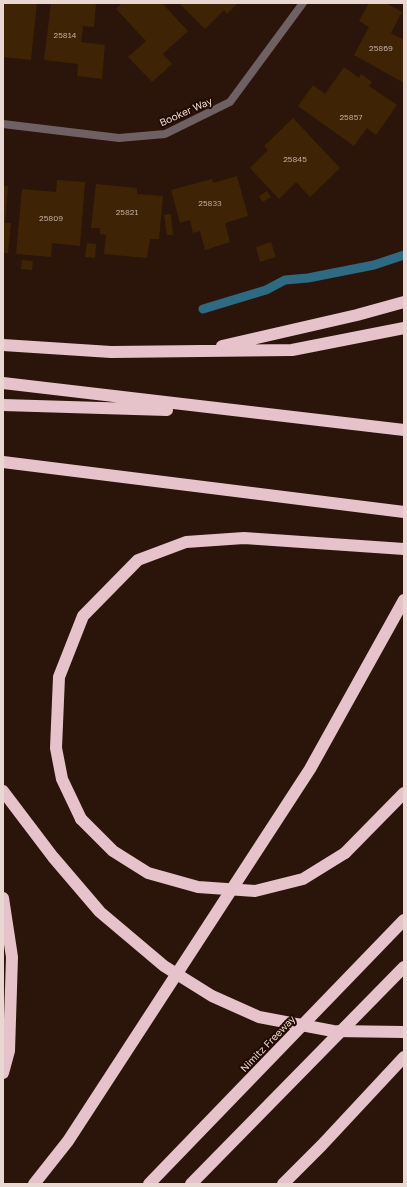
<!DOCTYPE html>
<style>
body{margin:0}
#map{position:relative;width:407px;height:1187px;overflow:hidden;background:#2b1409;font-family:"Golos Text",sans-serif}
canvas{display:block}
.frame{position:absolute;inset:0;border:4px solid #e9d8d1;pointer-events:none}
</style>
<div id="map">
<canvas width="407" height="1187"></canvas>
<div class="frame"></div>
</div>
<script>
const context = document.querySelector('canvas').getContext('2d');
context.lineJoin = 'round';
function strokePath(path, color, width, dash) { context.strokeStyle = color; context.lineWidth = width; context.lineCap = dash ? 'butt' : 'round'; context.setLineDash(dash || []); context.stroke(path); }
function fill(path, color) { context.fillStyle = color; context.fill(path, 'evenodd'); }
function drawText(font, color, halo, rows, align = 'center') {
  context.font = font + ' "Golos Text",sans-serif'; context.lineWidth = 4; context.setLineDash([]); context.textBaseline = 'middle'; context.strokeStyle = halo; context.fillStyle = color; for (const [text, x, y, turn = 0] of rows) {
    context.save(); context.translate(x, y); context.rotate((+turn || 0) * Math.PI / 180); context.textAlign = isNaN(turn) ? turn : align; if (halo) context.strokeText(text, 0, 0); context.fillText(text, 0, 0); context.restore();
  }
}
strokePath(new Path2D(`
 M 203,309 L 266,290 L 285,280 L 308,278 L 374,265 L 404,255`), '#2f6a83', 9);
fill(new Path2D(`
 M 3,3 L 37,3 L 31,60 L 3,57 Z
 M 51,3 L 96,3 L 94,27 L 83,26 L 81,42 L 105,45 L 102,79 L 77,76 L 78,64 L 44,60 Z
 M 122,3 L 162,3 L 188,31 L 163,54 L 172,64 L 152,82 L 128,57 L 146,41 L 116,9 Z
 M 179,3 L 238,3 L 227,14 L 224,10 L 205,29 Z
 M 369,3 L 386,3 L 402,12 L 391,33 L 404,40 L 404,83 L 354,55 L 369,27 L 359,21 Z
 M 344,67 L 359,78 L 361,74 L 372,82 L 369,86 L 397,105 L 376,135 L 367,128 L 354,146 L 298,106 L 313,85 L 325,94 Z
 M 293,118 L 340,168 L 310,197 L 296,182 L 279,199 L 250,168 L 268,150 L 264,146 Z
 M 237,176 L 248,216 L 225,223 L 230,242 L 205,250 L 200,231 L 193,233 L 190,220 L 180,223 L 171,190 L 212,179 L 213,183 Z
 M 57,180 L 85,182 L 80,246 L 52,243 L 51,257 L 16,254 L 22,189 L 56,192 Z
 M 96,184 L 137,188 L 137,194 L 163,196 L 159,239 L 150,239 L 147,258 L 104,254 L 106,235 L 100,234 L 100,228 L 91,228 Z
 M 3,186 L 8,186 L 5,223 L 11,223 L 8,253 L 3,253 Z
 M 267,191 L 271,197 L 263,202 L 259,196 Z
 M 171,214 L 173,235 L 167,235 L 164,215 Z
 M 271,242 L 276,257 L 260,262 L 256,247 Z
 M 87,243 L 96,244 L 95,258 L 85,257 Z
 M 22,260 L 33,261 L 32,270 L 21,269 Z`), '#3e2405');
strokePath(new Path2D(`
 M 3,124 L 119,138 L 165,134 L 230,102 L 303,3`), '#6e6063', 8);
strokePath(new Path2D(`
 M 3,345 L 111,352 L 292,350 L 404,328
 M 222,346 L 357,315 L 404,302
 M 3,383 L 404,430
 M 3,405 L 167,410
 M 3,462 L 404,512
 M 81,819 L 62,779 L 56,748 L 59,677 L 83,616 L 138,560 L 186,542 L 244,538 L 404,549
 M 345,853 L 404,793
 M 3,898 L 12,957 L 9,1051 L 3,1073
 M 34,1184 L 68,1141 L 310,769 L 404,600
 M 149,1184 L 404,920
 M 191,1184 L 404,967
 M 283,1184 L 322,1145 L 404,1057`), '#e6c2ca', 12);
strokePath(new Path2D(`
 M 3,791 L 53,857 L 100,912 L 164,966 L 212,996 L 259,1017 L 333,1031 L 404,1032
 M 81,819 L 113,851 L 148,873 L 198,887 L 255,891 L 303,879 L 345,853`), '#e6c2ca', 12);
drawText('8px', '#beab9e', null, [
 ["25814",65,35],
 ["25869",381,48],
 ["25857",351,117],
 ["25845",295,159],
 ["25833",210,203],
 ["25821",127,212],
 ["25809",51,218]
]);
drawText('10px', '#e9d8d1', '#210b03', [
 ["Booker Way",186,112,-24],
 ["Nimitz Freeway",268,1044,-46]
]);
</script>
